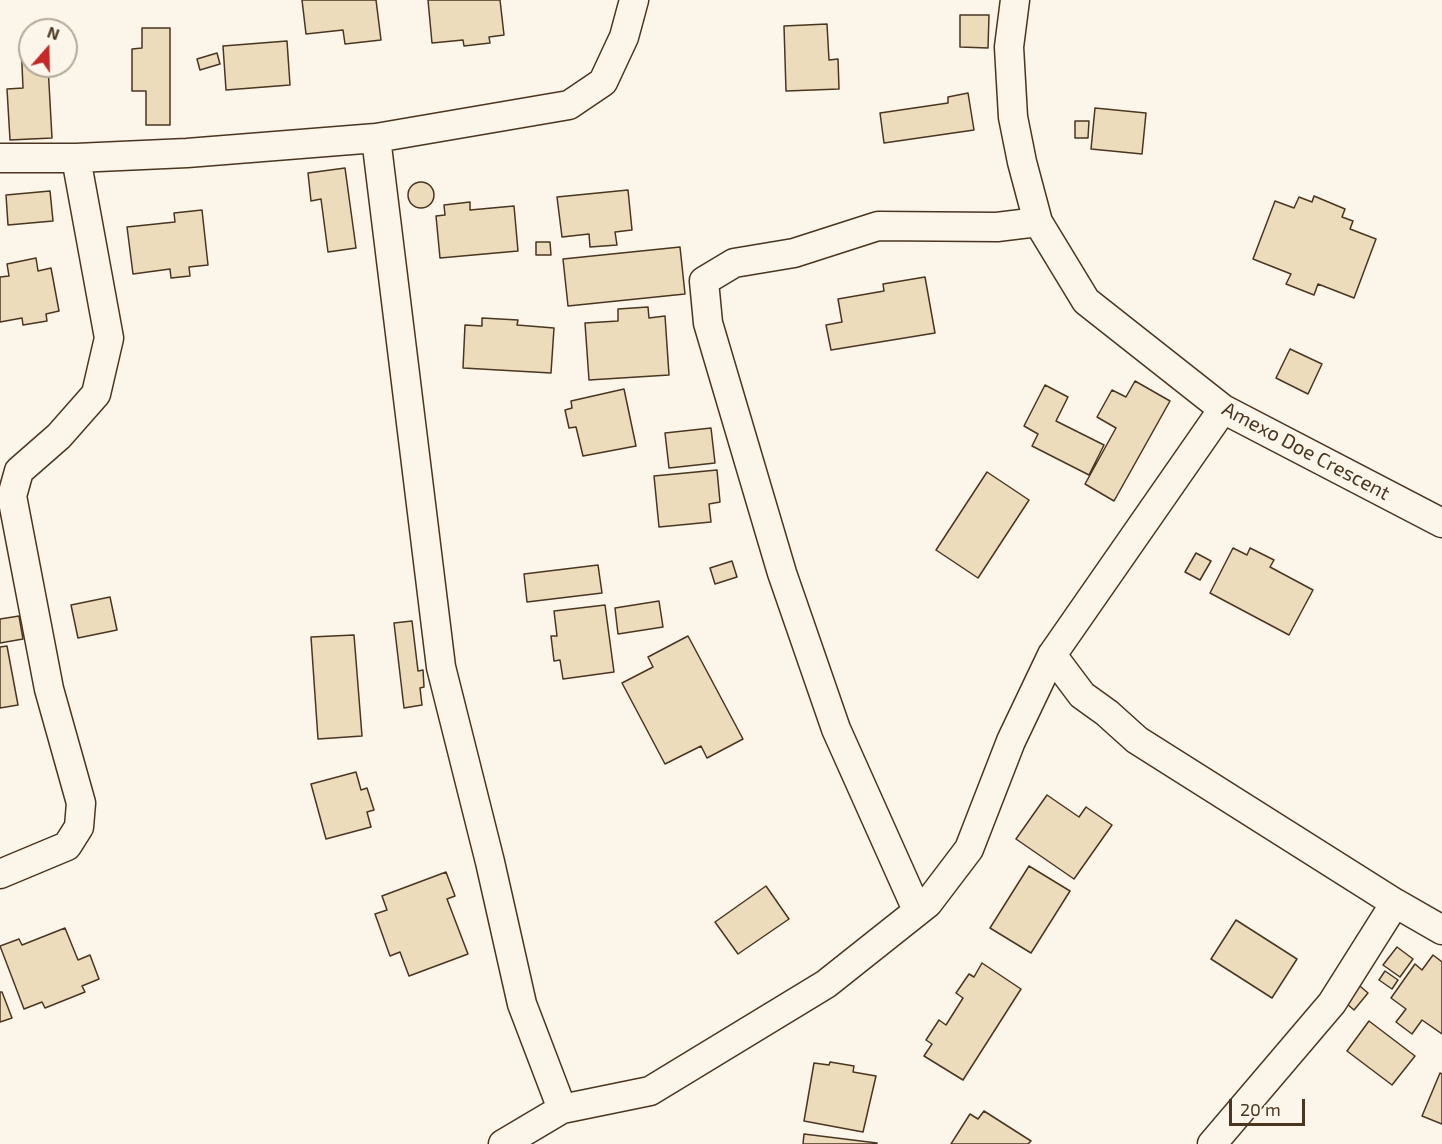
<!DOCTYPE html>
<style>
body{margin:0}
#map{position:relative;width:1442px;height:1144px;overflow:hidden;background:#fbf6e9;font-family:"Exo 2",sans-serif}
canvas{display:block}
.north{position:absolute;left:18px;top:18px;width:60px;height:60px;box-sizing:border-box;background:#fbf6e9;border:2px solid #b4a999;border-radius:50%;rotate:20deg;font-size:16px;font-weight:700;line-height:24px;text-align:center;color:#4a3520}
.north::after{content:'';display:block;margin:auto;width:21px;height:27px;background:#c62828;clip-path:polygon(50% 0,100% 100%,50% 72%,0 100%)}
.scale{position:absolute;left:1229px;top:1099px;width:76px;height:27px;box-sizing:border-box;border:3px solid #4a3520;border-top:0;padding-left:8px;font-size:18px;line-height:21px;white-space:nowrap;color:#4a3520;-webkit-text-stroke:4px #fbf6e9;paint-order:stroke}
</style>
<div id="map">
<canvas width="1442" height="1144"></canvas>
<div class="north">N</div>
<div class="scale">20 m</div>
</div>
<script>
const context = document.querySelector('canvas').getContext('2d');
context.lineJoin = 'round';
function fill(path, color) { context.fillStyle = color; context.fill(path, 'evenodd'); }
function strokePath(path, color, width, dash) { context.strokeStyle = color; context.lineWidth = width; context.lineCap = dash ? 'butt' : 'round'; context.setLineDash(dash || []); context.stroke(path); }
function drawText(font, color, halo, rows, align = 'center') {
  context.font = font + ' "Exo 2",sans-serif'; context.lineWidth = 4.5; context.setLineDash([]); context.textBaseline = 'middle'; context.strokeStyle = halo; context.fillStyle = color; for (const [text, x, y, turn = 0] of rows) {
    context.save(); context.translate(x, y); context.rotate((+turn || 0) * Math.PI / 180); context.textAlign = isNaN(turn) ? turn : align; if (halo) context.strokeText(text, 0, 0); context.fillText(text, 0, 0); context.restore();
  }
}
const building = new Path2D(`
 M 302,0 L 376,0 L 381,40 L 345,44 L 343,30 L 306,34 Z
 M 428,0 L 500,0 L 504,35 L 489,37 L 490,43 L 464,46 L 463,40 L 432,43 Z
 M 960,15 L 989,15 L 988,48 L 960,47 Z
 M 827,24 L 829,60 L 838,59 L 839,89 L 786,91 L 784,26 Z
 M 142,28 L 170,28 L 170,125 L 146,125 L 146,91 L 132,91 L 132,49 L 142,48 Z
 M 287,41 L 290,85 L 226,90 L 223,46 Z
 M 21,42 L 30,42 L 30,66 L 48,66 L 52,138 L 10,140 L 7,89 L 23,88 Z
 M 217,53 L 220,64 L 200,70 L 197,59 Z
 M 968,93 L 974,130 L 884,143 L 880,113 L 948,103 L 948,97 Z
 M 1095,108 L 1146,113 L 1142,154 L 1091,149 Z
 M 1075,121 L 1089,121 L 1088,138 L 1075,138 Z
 M 345,168 L 356,248 L 328,252 L 321,199 L 311,201 L 308,173 Z
 M408 195a13 13 0 1 1 26 0a13 13 0 1 1-26 0Z
 M 628,190 L 632,230 L 615,232 L 617,245 L 590,247 L 589,234 L 562,237 L 557,197 Z
 M 50,191 L 53,221 L 8,225 L 6,195 Z
 M 1314,196 L 1345,209 L 1342,217 L 1353,221 L 1350,229 L 1376,239 L 1354,298 L 1318,284 L 1314,295 L 1286,284 L 1291,274 L 1253,259 L 1275,201 L 1294,208 L 1299,197 L 1312,202 Z
 M 470,202 L 470,210 L 514,206 L 518,251 L 440,258 L 436,216 L 445,215 L 444,205 Z
 M 202,210 L 208,265 L 189,267 L 190,276 L 171,278 L 170,269 L 133,274 L 127,227 L 175,222 L 174,213 Z
 M 536,242 L 550,242 L 551,255 L 536,255 Z
 M 680,247 L 685,294 L 568,306 L 563,259 Z
 M 36,258 L 38,271 L 51,268 L 59,311 L 46,314 L 47,321 L 23,325 L 22,318 L 0,322 L 0,277 L 9,276 L 7,264 Z
 M 925,277 L 935,333 L 831,350 L 826,325 L 842,322 L 838,299 L 884,291 L 883,284 Z
 M 648,307 L 649,318 L 665,316 L 669,375 L 589,380 L 585,323 L 618,321 L 618,309 Z
 M 482,318 L 518,320 L 517,325 L 554,328 L 551,373 L 463,368 L 465,325 L 482,326 Z
 M 1290,349 L 1322,364 L 1308,394 L 1276,378 Z
 M 1135,381 L 1170,401 L 1114,501 L 1085,484 L 1116,428 L 1097,417 L 1112,390 L 1126,397 Z
 M 1045,385 L 1068,397 L 1056,421 L 1104,445 L 1089,475 L 1032,446 L 1038,434 L 1024,426 Z
 M 624,389 L 636,446 L 583,456 L 576,427 L 569,428 L 565,410 L 572,408 L 571,401 Z
 M 711,428 L 715,463 L 669,468 L 665,433 Z
 M 717,470 L 720,502 L 709,504 L 711,522 L 659,527 L 654,476 Z
 M 987,472 L 1029,500 L 978,578 L 936,550 Z
 M 1233,548 L 1247,555 L 1250,548 L 1274,560 L 1270,567 L 1313,590 L 1289,635 L 1210,593 Z
 M 1196,553 L 1211,561 L 1200,580 L 1185,572 Z
 M 732,561 L 737,577 L 715,584 L 710,568 Z
 M 598,565 L 602,593 L 527,602 L 524,574 Z
 M 110,597 L 117,630 L 78,638 L 71,605 Z
 M 659,601 L 663,627 L 618,634 L 615,608 Z
 M 605,605 L 614,672 L 563,679 L 560,660 L 554,661 L 551,636 L 557,636 L 554,611 Z
 M 19,616 L 23,639 L 0,643 L 0,619 Z
 M 412,621 L 418,671 L 423,670 L 424,687 L 420,688 L 422,705 L 404,708 L 394,623 Z
 M 354,635 L 362,736 L 318,739 L 311,637 Z
 M 688,636 L 743,739 L 707,758 L 701,746 L 665,764 L 622,683 L 653,667 L 648,657 Z
 M 7,646 L 18,705 L 0,708 L 0,647 Z
 M 356,772 L 361,790 L 367,788 L 374,810 L 367,812 L 371,827 L 326,839 L 311,784 Z
 M 1047,795 L 1079,817 L 1086,807 L 1112,825 L 1074,879 L 1016,839 Z
 M 1029,866 L 1070,891 L 1031,953 L 990,928 Z
 M 446,872 L 455,896 L 447,899 L 468,954 L 409,976 L 400,952 L 390,956 L 375,914 L 387,910 L 382,896 Z
 M 766,886 L 789,919 L 738,954 L 715,922 Z
 M 1236,920 L 1297,959 L 1272,998 L 1211,959 Z
 M 65,928 L 78,960 L 90,955 L 99,979 L 82,986 L 85,992 L 45,1008 L 42,1002 L 24,1009 L 0,946 L 19,939 L 22,945 Z
 M 1397,947 L 1413,959 L 1400,977 L 1383,965 Z
 M 1433,955 L 1442,962 L 1442,1034 L 1422,1020 L 1412,1034 L 1396,1022 L 1406,1009 L 1391,998 L 1415,964 L 1422,970 Z
 M 982,963 L 1021,989 L 963,1080 L 924,1056 L 932,1044 L 926,1040 L 939,1020 L 946,1025 L 963,998 L 956,993 L 969,974 L 974,977 Z
 M 1385,971 L 1398,980 L 1392,989 L 1379,980 Z
 M 1354,981 L 1368,993 L 1354,1010 L 1340,998 Z
 M 0,992 L 2,992 L 12,1018 L 0,1022 Z
 M 1369,1021 L 1415,1056 L 1392,1085 L 1347,1051 Z
 M 830,1062 L 854,1066 L 853,1072 L 876,1076 L 863,1132 L 804,1121 L 814,1063 L 829,1065 Z
 M 1440,1073 L 1442,1074 L 1442,1124 L 1422,1116 Z
 M 984,1111 L 1031,1141 L 1028,1144 L 951,1144 L 970,1114 L 978,1119 Z
 M 804,1134 L 877,1143 L 877,1144 L 803,1144 Z`);
fill(building, '#ecdcbc');
strokePath(building, '#4a3520', 1.5);
const minor = new Path2D(`
 M 1015,0 L 1009,47 L 1013,117 L 1022,162 L 1038,222 L 1086,301 L 1223,409 L 1442,523
 M 376,138 L 441,667 L 490,862 L 522,1004 L 562,1109
 M 0,158 L 76,158 L 187,153 L 376,138 L 569,105 L 603,82 L 624,37 L 634,0
 M 1052,655 L 1082,695 L 1107,713 L 1137,740 L 1395,903 L 1442,930
 M 0,874 L 67,846 L 79,827 L 81,803 L 49,689 L 12,496 L 19,471 L 59,436 L 96,394 L 109,338 L 76,158
 M 917,910 L 836,729 L 782,573 L 708,323 L 704,281 L 734,263 L 794,253 L 878,226 L 997,227 L 1038,222
 M 503,1144 L 562,1109 L 650,1091 L 826,984 L 928,903 L 969,849 L 1011,741 L 1052,655 L 1223,409
 M 1212,1144 L 1332,1003 L 1395,903`);
strokePath(minor, '#4a3520', 31);
strokePath(minor, '#fbf6e9', 28);
drawText('20px', '#4a3520', '#fbf6e9', [
 ["Amexo Doe Crescent",1306,451,28]
]);
</script>
